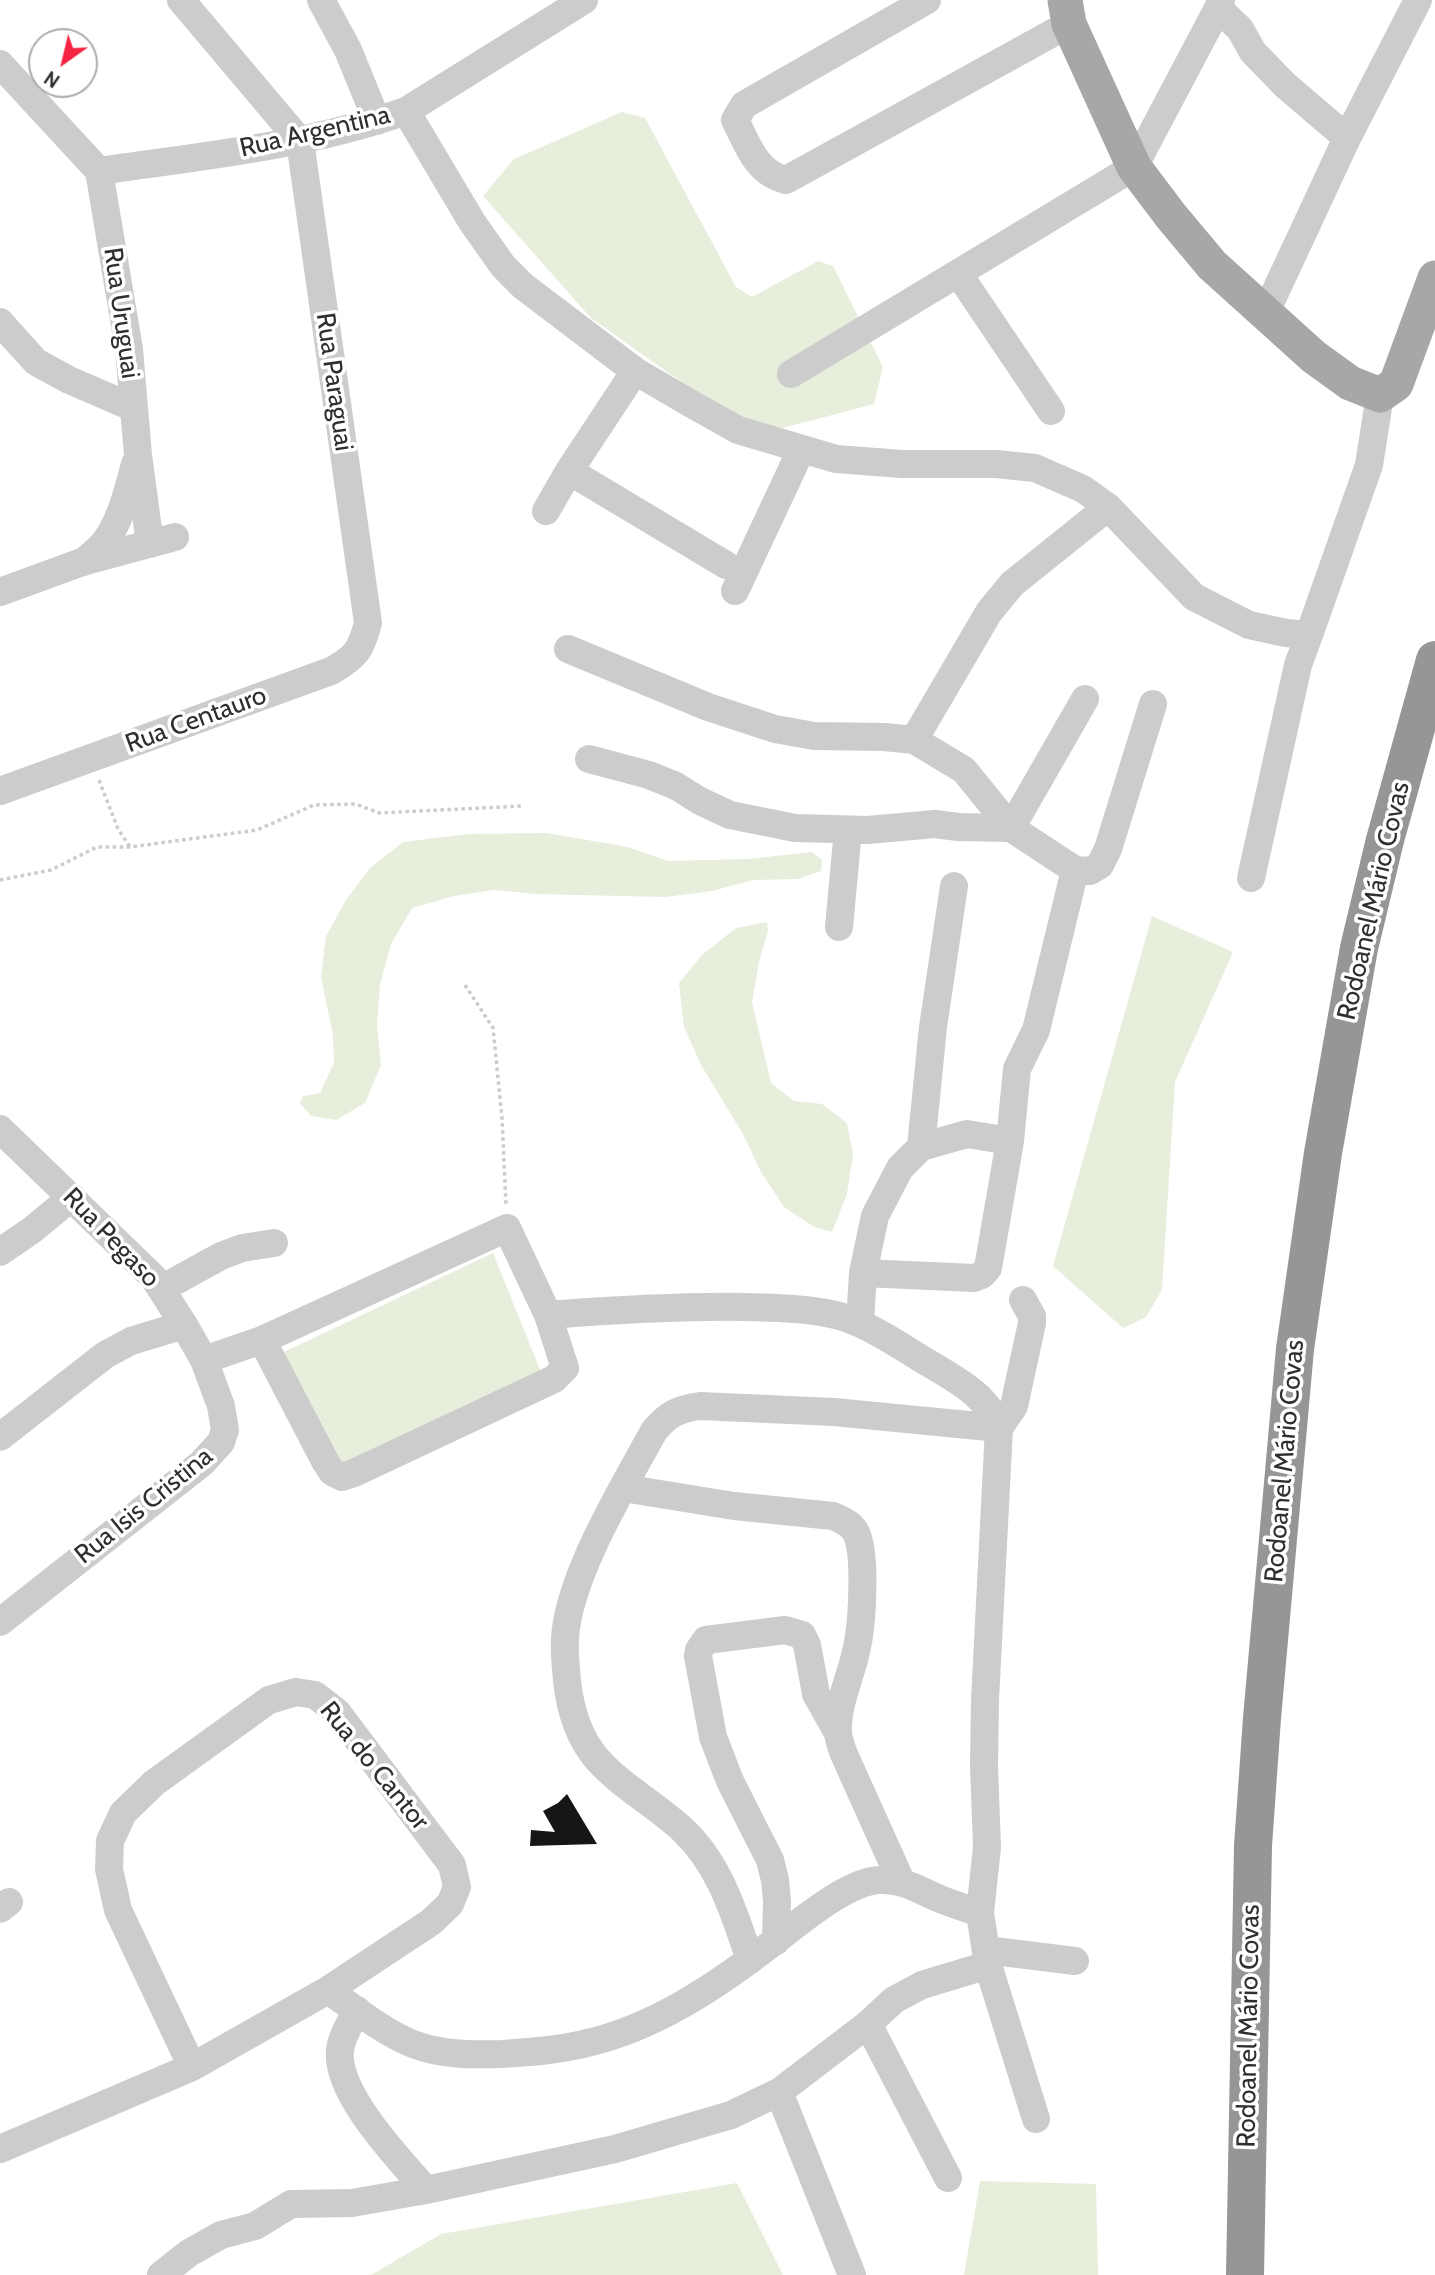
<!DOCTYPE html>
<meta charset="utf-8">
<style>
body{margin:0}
#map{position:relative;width:1435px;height:2275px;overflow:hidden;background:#fff;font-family:Cabin,sans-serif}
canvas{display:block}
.north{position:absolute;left:28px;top:28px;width:70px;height:70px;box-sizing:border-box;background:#fff;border:2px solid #acacac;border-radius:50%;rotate:214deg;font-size:19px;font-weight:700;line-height:28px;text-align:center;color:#2f2f2f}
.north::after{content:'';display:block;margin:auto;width:24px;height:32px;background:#f42442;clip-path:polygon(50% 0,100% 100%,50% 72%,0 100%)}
</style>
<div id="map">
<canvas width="1435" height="2275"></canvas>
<div class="north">N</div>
</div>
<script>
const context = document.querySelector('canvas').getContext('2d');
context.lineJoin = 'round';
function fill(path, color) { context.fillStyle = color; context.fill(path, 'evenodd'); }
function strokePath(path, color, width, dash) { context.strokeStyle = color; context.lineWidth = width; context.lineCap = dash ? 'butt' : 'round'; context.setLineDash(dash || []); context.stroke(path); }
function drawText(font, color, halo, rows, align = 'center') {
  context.font = font + ' Cabin,sans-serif'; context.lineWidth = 7; context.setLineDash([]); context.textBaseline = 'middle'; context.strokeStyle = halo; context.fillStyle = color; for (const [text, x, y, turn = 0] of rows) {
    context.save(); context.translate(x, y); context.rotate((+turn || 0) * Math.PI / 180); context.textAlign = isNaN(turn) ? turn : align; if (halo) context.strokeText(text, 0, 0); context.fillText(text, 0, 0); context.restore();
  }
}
fill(new Path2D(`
 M 622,112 L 645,118 L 736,287 L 752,297 L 818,261 L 833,266 L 883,367 L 874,404 L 756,435 L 591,318 L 483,196 L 514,159 Z
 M 546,833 L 628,847 L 668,861 L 748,859 L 812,852 L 822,860 L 821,871 L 798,879 L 753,880 L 712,891 L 666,897 L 536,894 L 494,890 L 454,896 L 412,908 L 391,944 L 380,984 L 377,1025 L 381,1065 L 365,1103 L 336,1120 L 311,1116 L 300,1103 L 303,1096 L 320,1093 L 334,1063 L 333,1035 L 321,977 L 326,936 L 346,900 L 370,868 L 403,842 L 468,834 Z
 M 1152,916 L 1233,952 L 1175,1082 L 1162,1290 L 1146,1317 L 1123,1328 L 1053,1266 Z
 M 767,922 L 768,931 L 759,962 L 752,1002 L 771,1083 L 794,1101 L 822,1104 L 847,1123 L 853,1154 L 847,1194 L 832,1232 L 814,1227 L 784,1207 L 761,1172 L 743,1134 L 701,1065 L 684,1027 L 679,983 L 702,955 L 736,928 Z
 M 493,1253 L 541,1372 L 340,1467 L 284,1352 Z
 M 980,2181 L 1096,2184 L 1098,2275 L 964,2275 Z
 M 737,2183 L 783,2275 L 371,2275 L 441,2234 Z`), '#e7eedc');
fill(new Path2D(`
 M 567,1794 L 597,1844 L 530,1846 L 531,1830 L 555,1832 L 543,1811 L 558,1803 Z`), '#161616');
strokePath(new Path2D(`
 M 99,780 L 118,829 L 130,847
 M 0,880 L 51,870 L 97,847 L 130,847 L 257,830 L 314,805 L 356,804 L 379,813 L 522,806
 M 465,985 L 493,1028 L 502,1118 L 506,1205`), '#ccc', 3.5, [3.5, 3.5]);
strokePath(new Path2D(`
 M 321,0 L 348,50 L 377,121
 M 927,0 L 744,105 L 735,120 C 748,145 756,173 786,180 L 1069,24
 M 1221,0 L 1218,8 L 1240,29 L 1253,52 L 1285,85 L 1347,138
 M 0,64 L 99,171
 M 406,111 L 472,222 L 503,266 L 523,286 L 635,371 L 688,402 L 738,430 L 836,459 L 902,464 L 996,464 L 1035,468 L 1083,489 L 1108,507 L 1194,597 L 1249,625 L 1286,633 L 1309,635 L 1369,465 L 1380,395
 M 99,171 C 203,156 307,146 406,111 L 584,0
 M 99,171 L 129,349 L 138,455 L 150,544
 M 958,273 L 1051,411
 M 1265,314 L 1347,138 L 1418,0
 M 0,322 L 36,362 L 69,380 L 134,408
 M 791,374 L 1134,167 L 1218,8
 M 569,471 L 726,565
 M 546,511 L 569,471 L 635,371
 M 83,562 C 90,556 98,550 104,543 C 121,521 128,490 135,464
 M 735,591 L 801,450
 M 0,592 L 82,562 L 175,537
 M 568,649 L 708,707 L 775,729 L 814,736 L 884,737 L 914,740 L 964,770 L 1011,828 L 1075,870 L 1090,871 L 1100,865 L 1108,849 L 1153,704
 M 914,740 L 989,612 L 1012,584 L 1108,507
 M 589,759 L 649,775 L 676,786 L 700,801 L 730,815 L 795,828 L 868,830 L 935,824 L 958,827 L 1011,828 L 1085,699
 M 0,791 L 331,671 C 356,657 361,650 368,623 L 300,141 L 181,0
 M 1251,878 L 1298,665 L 1309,635
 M 839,927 L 848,830
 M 0,1129 L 154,1278 L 184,1325 L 204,1360 L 221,1406 L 225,1430 L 221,1442 L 202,1463 L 0,1622
 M 921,1147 L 967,1134 L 1010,1141
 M 0,1252 L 32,1230 L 72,1197
 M 863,1273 L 974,1278 L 982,1275 L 988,1268 L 1010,1141 L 1017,1069 L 1036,1030 L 1075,870
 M 161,1289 L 221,1256 L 242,1248 L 274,1243
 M 548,1315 C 614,1310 680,1306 746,1307 C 781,1308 829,1308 861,1324 C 885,1335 908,1351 930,1364 C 957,1380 989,1397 999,1428 L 985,1700 L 984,1766 L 987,1847 L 980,1913 L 988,1965 L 1036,2119
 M 860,1323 L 863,1273 L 875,1216 L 900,1168 L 921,1147 L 933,1027 L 954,886
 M 204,1360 L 262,1340 L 507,1228 L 548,1315 L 565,1368 L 554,1379 L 354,1473 L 342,1477 L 332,1472 L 325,1461 L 262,1340
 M 0,1437 L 105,1355 L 131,1341 L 184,1325
 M 623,1488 L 734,1506 L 833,1516 C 842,1520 850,1523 855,1531 C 867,1550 862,1624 857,1647 C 852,1674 837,1703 838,1731 C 838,1738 841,1745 843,1752 L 901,1881
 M 0,1909 L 9,1902
 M 776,1941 L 777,1901 L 775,1880 L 770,1860 L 730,1781 L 713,1737 L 698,1656 L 699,1650 L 706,1640 L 785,1630 L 802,1635 L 807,1645 L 816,1694 L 838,1733
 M 986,1950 L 1075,1961
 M 750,1960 C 734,1913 720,1865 683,1830 C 656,1805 622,1787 597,1759 C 579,1738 570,1708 567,1681 C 566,1667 564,1653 565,1639 C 568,1577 624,1486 654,1431 C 668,1414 678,1409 700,1406 L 834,1412 L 999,1428 L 1014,1406 L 1032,1323 L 1032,1316 L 1023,1300
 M 328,1990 C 355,2009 383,2032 413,2044 C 441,2055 473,2055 502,2054 C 532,2052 562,2050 591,2042 C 654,2027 713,1988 763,1950 C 792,1929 845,1881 880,1880 C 903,1879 919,1890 940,1899 C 952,1904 966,1908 980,1913
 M 357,2010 C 350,2023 342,2036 340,2050 C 335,2093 399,2159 426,2190
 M 868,2024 L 948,2178
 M 779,2092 L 852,2275
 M 0,2149 L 192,2067 L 328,1990 L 431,1922 L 450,1904 L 457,1887 L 452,1865 L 337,1712 L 315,1695 L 296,1692 L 269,1700 L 154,1783 L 123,1813 L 110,1841 L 109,1869 L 118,1910 L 192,2067
 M 161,2275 L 189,2253 L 221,2235 L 255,2226 L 291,2204 L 352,2203 L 426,2190 L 615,2149 L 731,2115 L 779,2092 L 868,2024 L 894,2000 L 922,1985 L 988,1965`), '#ccc', 28);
strokePath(new Path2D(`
 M 1065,0 L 1069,24 L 1134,167 L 1171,216 L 1212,265 L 1314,357 L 1350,383 L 1380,395 L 1396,384 L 1435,278`), '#a7a7a7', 35);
strokePath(new Path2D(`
 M 1245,2275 L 1253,1846 L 1262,1718 L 1295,1349 L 1323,1153 L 1359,948 L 1385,840 L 1435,660`), '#969696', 38);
drawText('26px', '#2f2f2f', '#fff', [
 ["Rua Argentina",315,132,-13],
 ["Rua Uruguai",121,313,82],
 ["Rua Paraguai",334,382,82],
 ["Rua Centauro",196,720,-20],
 ["Rodoanel Mário Covas",1374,901,-77],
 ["Rua Pegaso",111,1238,46],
 ["Rodoanel Mário Covas",1285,1461,-85],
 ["Rua Isis Cristina",144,1506,-39],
 ["Rua do Cantor",374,1766,51],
 ["Rodoanel Mário Covas",1249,2026,-89]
]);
</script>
